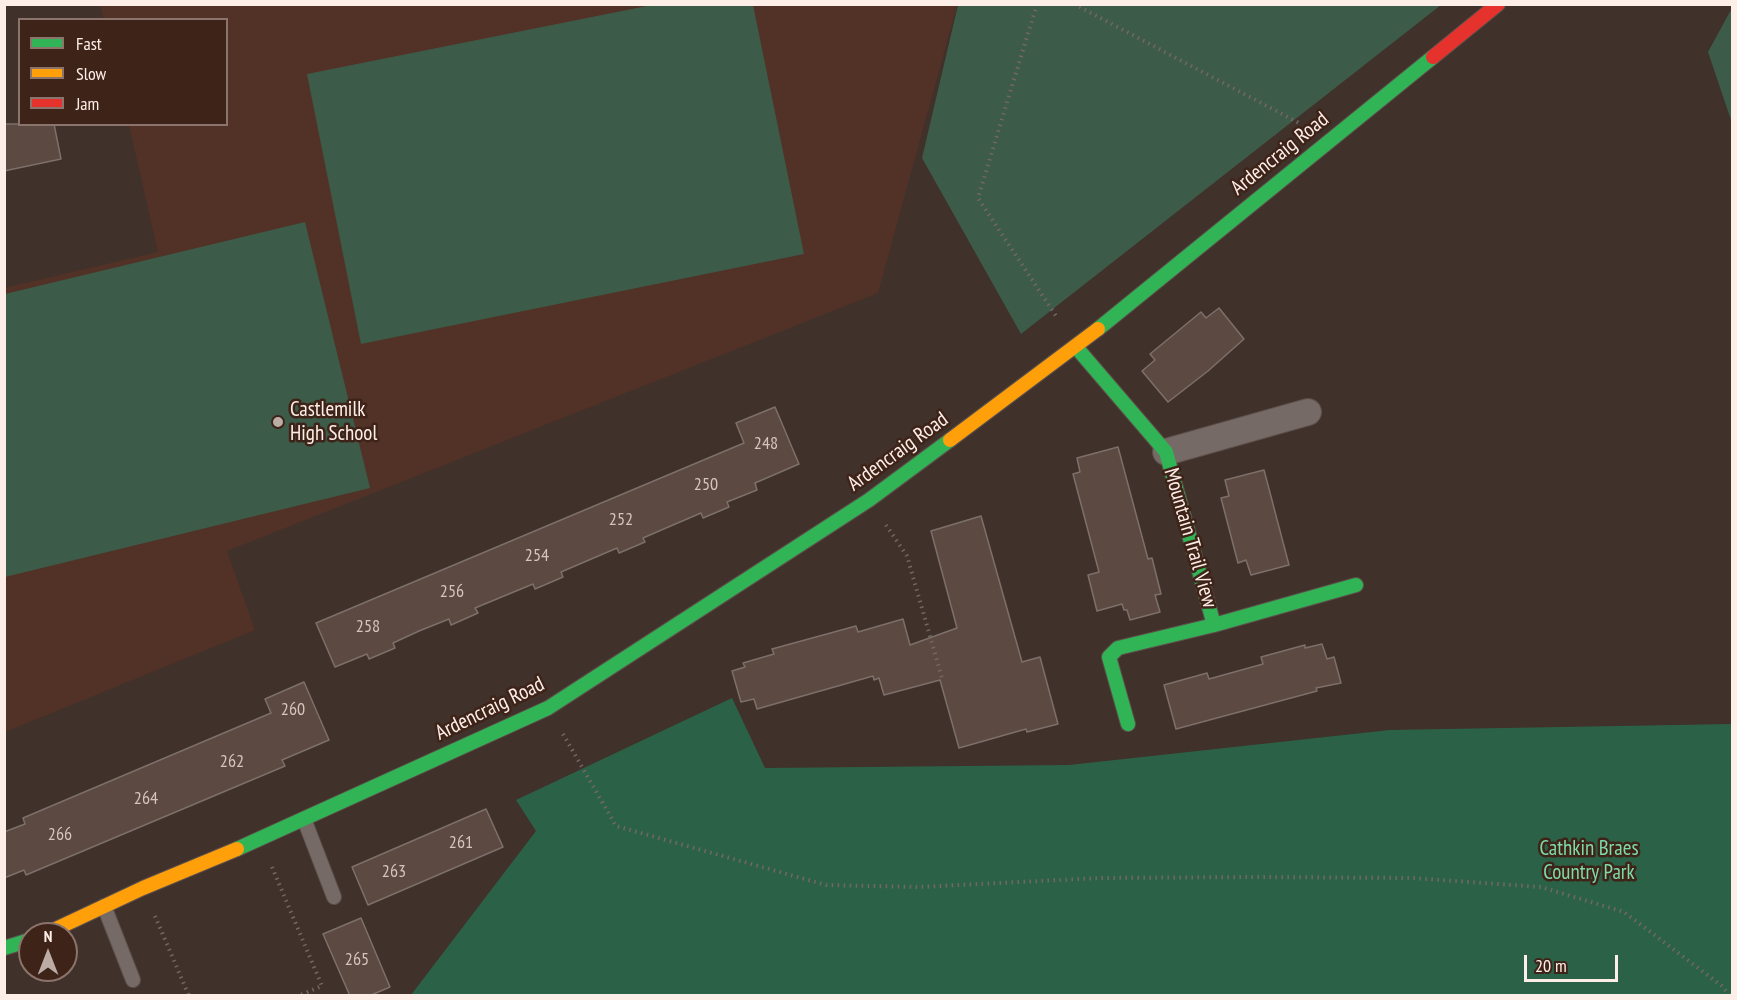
<!DOCTYPE html>
<style>
body{margin:0}
#map{position:relative;width:1737px;height:1000px;overflow:hidden;background:#40312b;font-family:"PT Sans Narrow",sans-serif}
canvas{display:block}
.frame{position:absolute;inset:0;border:6px solid #feeee8;pointer-events:none}
.legend{position:absolute;left:18px;top:18px;width:210px;height:108px;box-sizing:border-box;background:#3e2318;border:2px solid #8b746b;margin:0;padding:8px 10px;list-style:none;font-size:18px;color:#feeee8}
.legend li{display:flex;align-items:center;gap:12px;height:30px}
.legend b{width:30px;border:2px solid #8b746b}
.north{position:absolute;left:18px;top:922px;width:60px;height:60px;box-sizing:border-box;background:#3e2318;border:2px solid #8b746b;border-radius:50%;rotate:0deg;font-size:16px;font-weight:700;line-height:24px;text-align:center;color:#feeee8}
.north::after{content:'';display:block;margin:auto;width:21px;height:27px;background:#bcaca6;clip-path:polygon(50% 0,100% 100%,50% 72%,0 100%)}
.scale{position:absolute;left:1524px;top:955px;width:94px;height:27px;box-sizing:border-box;border:3px solid #feeee8;border-top:0;padding-left:8px;font-size:18px;line-height:21px;white-space:nowrap;color:#feeee8;-webkit-text-stroke:4px #3e2318;paint-order:stroke}
</style>
<div id="map">
<canvas width="1737" height="1000"></canvas>
<div class="frame"></div>
<ul class="legend">
<li><b style="height:8px;background:#30b455"></b>Fast</li>
<li><b style="height:8px;background:#ff9f0a"></b>Slow</li>
<li><b style="height:8px;background:#e5322d"></b>Jam</li>
</ul>
<div class="north">N</div>
<div class="scale">20 m</div>
</div>
<script>
const context = document.querySelector('canvas').getContext('2d');
context.lineJoin = 'round';
function fill(path, color) { context.fillStyle = color; context.fill(path, 'evenodd'); }
function strokePath(path, color, width, dash) { context.strokeStyle = color; context.lineWidth = width; context.lineCap = dash ? 'butt' : 'round'; context.setLineDash(dash || []); context.stroke(path); }
function drawText(font, color, halo, rows, align = 'center') {
  context.font = font + ' "PT Sans Narrow",sans-serif'; context.lineWidth = 5; context.setLineDash([]); context.textBaseline = 'middle'; context.strokeStyle = halo; context.fillStyle = color; for (const [text, x, y, turn = 0] of rows) {
    context.save(); context.translate(x, y); context.rotate((+turn || 0) * Math.PI / 180); context.textAlign = isNaN(turn) ? turn : align; if (halo) context.strokeText(text, 0, 0); context.fillText(text, 0, 0); context.restore();
  }
}
fill(new Path2D(`
 M 100,5 L 957,5 L 878,293 L 227,551 L 255,630 L 5,732 L 4,288 L 158,252 L 129,125 L 226,124 L 226,20 L 104,19 Z`), '#523226');
fill(new Path2D(`
 M 652,5 L 753,5 L 804,254 L 361,344 L 307,74 Z
 M 958,5 L 958,4 L 1441,5 L 1021,334 L 922,158 Z
 M 1732,8 L 1732,123 L 1708,52 Z
 M 305,222 L 370,488 L 5,577 L 5,294 Z`), '#3c5b48');
fill(new Path2D(`
 M 732,698 L 765,768 L 1069,765 L 1390,730 L 1732,724 L 1732,995 L 411,995 L 536,831 L 516,800 Z`), '#2b6247');
const building = new Path2D(`
 M 4,124 L 54,124 L 61,159 L 4,171 Z
 M 1219,308 L 1244,339 L 1208,371 L 1168,402 L 1142,371 L 1155,360 L 1150,354 L 1201,312 L 1206,318 Z
 M 775,407 L 799,464 L 755,483 L 757,490 L 727,502 L 729,507 L 703,518 L 701,513 L 673,525 L 643,538 L 645,542 L 619,553 L 617,548 L 561,572 L 563,577 L 535,589 L 533,584 L 475,608 L 478,613 L 451,625 L 449,619 L 419,631 L 393,643 L 395,648 L 369,659 L 367,654 L 335,667 L 316,623 L 744,443 L 736,423 Z
 M 1118,447 L 1148,559 L 1152,558 L 1161,594 L 1155,595 L 1160,612 L 1130,620 L 1127,610 L 1124,610 L 1122,604 L 1097,611 L 1088,575 L 1099,572 L 1073,474 L 1080,472 L 1077,458 Z
 M 1264,470 L 1289,565 L 1251,575 L 1246,560 L 1238,563 L 1221,498 L 1229,496 L 1225,480 Z
 M 981,516 L 1022,662 L 1040,657 L 1058,724 L 1027,732 L 1026,729 L 959,748 L 940,680 L 884,695 L 879,678 L 874,680 L 873,676 L 757,709 L 754,699 L 741,702 L 732,671 L 745,667 L 743,663 L 774,654 L 772,649 L 856,626 L 858,632 L 903,619 L 910,645 L 957,628 L 931,531 Z
 M 1322,644 L 1327,659 L 1334,657 L 1341,683 L 1316,688 L 1317,691 L 1176,729 L 1164,685 L 1207,673 L 1209,679 L 1263,664 L 1261,657 L 1305,645 L 1305,648 Z
 M 304,682 L 329,740 L 282,760 L 285,766 L 26,875 L 24,870 L 4,878 L 4,832 L 25,824 L 23,818 L 271,713 L 265,699 Z
 M 486,809 L 503,847 L 368,905 L 352,867 Z
 M 361,918 L 390,987 L 369,996 L 350,996 L 323,934 Z`);
fill(building, '#5b4942');
strokePath(building, '#7d706a', 1.5);
const lane = new Path2D(`
 M 304,819 L 334,897
 M 104,906 L 133,980`);
const street = new Path2D(`
 M 1166,452 L 1308,412`);
const fast = new Path2D(`
 M 1098,329 L 1433,57
 M 1076,347 L 1166,452 L 1214,625
 M 1128,724 L 1109,657 L 1118,648 L 1214,625 L 1356,585
 M 237,849 L 548,708 L 869,500 L 950,440
 M 4,948 L 30,940`);
const slow = new Path2D(`
 M 950,440 L 1098,329
 M 45,934 L 143,888 L 237,849`);
const jam = new Path2D(`
 M 1433,57 L 1498,4`);
strokePath(lane, '#5d504b', 16);
strokePath(street, '#5d504b', 28);
strokePath(fast, '#5d504b', 16);
strokePath(slow, '#5d504b', 16);
strokePath(jam, '#5d504b', 16);
strokePath(new Path2D(`
 M 1037,4 L 978,198 L 1058,319
 M 1074,4 L 1299,123
 M 886,525 L 907,556 L 942,678
 M 563,734 L 616,826 L 826,885 L 919,887 L 1100,878 L 1255,877 L 1412,878 L 1541,887 L 1624,912 L 1722,986 L 1730,996
 M 272,867 L 322,986 L 298,996
 M 155,916 L 189,996`), '#736763', 4, [1.5, 4.5]);
strokePath(lane, '#766a66', 14);
strokePath(street, '#766a66', 26);
strokePath(fast, '#30b455', 14);
strokePath(slow, '#ff9f0a', 14);
strokePath(jam, '#e5322d', 14);
for (const [x, y, r, color] of [
 [278,422,6,"#bcaca6"]
]) { const dot = new Path2D(); dot.arc(x, y, r, 0, 2 * Math.PI); context.fillStyle = color; context.fill(dot); strokePath(dot, '#3e2318', 2); }
drawText('18px', '#d5c5be', null, [
 ["248",766,444],
 ["250",706,485],
 ["252",621,520],
 ["254",537,556],
 ["256",452,592],
 ["258",368,627],
 ["260",293,710],
 ["262",232,762],
 ["264",146,799],
 ["266",60,835],
 ["261",461,843],
 ["263",394,872],
 ["265",357,960]
]);
drawText('21px', '#feeee8', '#3e2318', [
 ["Ardencraig Road",1280,154,-39],
 ["Ardencraig Road",898,452,-36],
 ["Mountain Trail View",1190,538,74],
 ["Ardencraig Road",490,709,-26]
]);
drawText('21px', '#feeee8', '#3e2318', [
 ["Castlemilk",290,410],
 ["High School",290,434]
], 'left');
drawText('21px', '#7ddbaa', '#3e2318', [
 ["Cathkin Braes",1589,849],
 ["Country Park",1589,873]
]);
</script>
